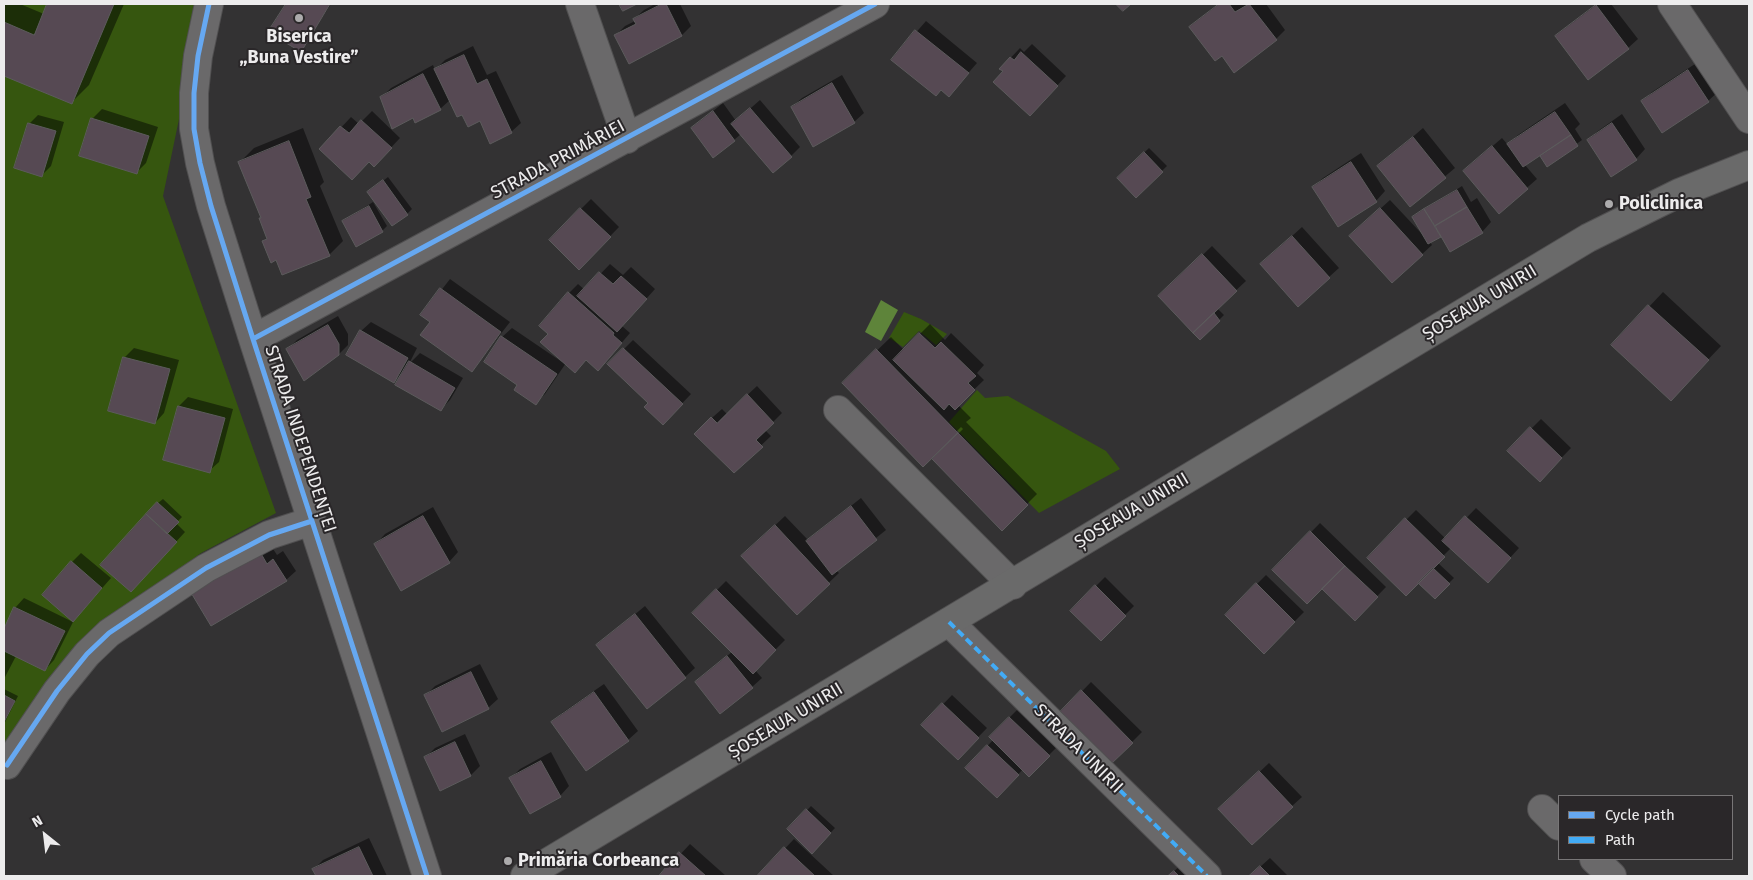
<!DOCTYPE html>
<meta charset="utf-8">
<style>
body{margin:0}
#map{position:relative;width:1753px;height:880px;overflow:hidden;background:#333233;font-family:"Fira Sans",sans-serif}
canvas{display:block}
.frame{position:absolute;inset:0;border:5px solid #edeced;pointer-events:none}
.legend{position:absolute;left:1558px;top:795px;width:175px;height:65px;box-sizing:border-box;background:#2a2729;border:1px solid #787677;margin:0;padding:6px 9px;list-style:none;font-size:15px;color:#edeced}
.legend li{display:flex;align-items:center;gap:10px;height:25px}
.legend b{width:25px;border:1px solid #787677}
.north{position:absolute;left:20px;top:810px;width:50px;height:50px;-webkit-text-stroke:4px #2a2729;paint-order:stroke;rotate:331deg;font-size:14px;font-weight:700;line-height:20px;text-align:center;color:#edeced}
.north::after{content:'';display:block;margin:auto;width:18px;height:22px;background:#edeced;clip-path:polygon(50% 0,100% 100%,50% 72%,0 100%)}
</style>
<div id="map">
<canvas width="1753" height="880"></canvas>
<div class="frame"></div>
<ul class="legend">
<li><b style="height:6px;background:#66a8f1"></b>Cycle path</li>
<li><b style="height:6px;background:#42abf6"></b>Path</li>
</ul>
<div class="north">N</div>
</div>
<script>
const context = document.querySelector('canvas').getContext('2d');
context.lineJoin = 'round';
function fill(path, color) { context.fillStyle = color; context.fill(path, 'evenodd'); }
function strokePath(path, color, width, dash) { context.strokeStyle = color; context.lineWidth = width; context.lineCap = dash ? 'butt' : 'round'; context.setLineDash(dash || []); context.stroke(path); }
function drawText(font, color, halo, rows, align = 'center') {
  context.font = font + ' "Fira Sans",sans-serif'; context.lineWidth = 4; context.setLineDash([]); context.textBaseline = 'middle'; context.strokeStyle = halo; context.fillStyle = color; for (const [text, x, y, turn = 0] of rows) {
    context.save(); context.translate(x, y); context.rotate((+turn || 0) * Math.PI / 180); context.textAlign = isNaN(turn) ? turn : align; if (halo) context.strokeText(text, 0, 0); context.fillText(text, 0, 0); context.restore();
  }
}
fill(new Path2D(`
 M 4,4 L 203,4 L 163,196 L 276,513 L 201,553 L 104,625 L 4,748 Z
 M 904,312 L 921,319 L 947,334 L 936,345 L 919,331 L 903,347 L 889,338 Z
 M 977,390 L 985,398 L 1008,396 L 1106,451 L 1120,469 L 1039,513 L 949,422 Z`), '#36560f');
fill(new Path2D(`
 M 881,300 L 898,310 L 881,341 L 865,332 Z`), '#5e843a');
fill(new Path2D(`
 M 4,4 L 20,4 L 44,14 L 48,4 L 124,4 L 89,85 L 71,103 L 4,74 Z
 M 287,4 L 331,4 L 300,51 L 270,32 Z
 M 655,4 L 680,4 L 691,26 L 682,35 L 629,62 L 615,36 L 625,26 L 635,21 L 634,19 L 644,10 Z
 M 1218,4 L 1266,4 L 1285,30 L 1276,39 L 1222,54 L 1190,27 Z
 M 1596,4 L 1611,4 L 1638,39 L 1628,48 L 1556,36 Z
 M 926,21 L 977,63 L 949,95 L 893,59 Z
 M 1032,44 L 1066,76 L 1039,105 L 1001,68 L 1020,48 L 1024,52 Z
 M 473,46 L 487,75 L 496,71 L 521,123 L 511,132 L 463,113 L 450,100 L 440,109 L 414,117 L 381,98 L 391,88 L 433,65 L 435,70 L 445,60 Z
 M 1698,62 L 1718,92 L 1708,101 L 1643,101 L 1652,92 Z
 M 842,75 L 864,113 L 854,122 L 792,107 L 802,98 Z
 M 760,100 L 800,147 L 791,156 L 741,134 L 734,140 L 692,128 L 723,103 L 736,121 Z
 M 1565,103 L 1580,124 L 1575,129 L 1582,140 L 1547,165 L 1541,156 L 1545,151 L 1525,165 L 1537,179 L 1499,212 L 1474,162 L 1502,138 L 1508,145 L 1518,135 Z
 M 102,109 L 158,127 L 146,163 L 137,172 L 92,119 Z
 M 372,111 L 400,138 L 383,156 L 369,161 L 321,149 L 351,117 L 359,124 Z
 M 1622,114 L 1645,149 L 1636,159 L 1588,140 L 1598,131 Z
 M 38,115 L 64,122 L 51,166 L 42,175 L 29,124 Z
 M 303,128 L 324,182 L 320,186 L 343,241 L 329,255 L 277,259 L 263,241 L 268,237 L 262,217 L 240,162 L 254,148 Z
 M 1423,128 L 1455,168 L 1411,205 L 1379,166 Z
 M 1149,148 L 1167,166 L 1136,196 L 1118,178 Z
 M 1361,153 L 1385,191 L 1376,201 L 1313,187 L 1323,178 Z
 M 388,177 L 412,209 L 407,214 L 374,188 Z
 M 1462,186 L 1471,202 L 1477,198 L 1491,222 L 1482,232 L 1441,235 L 1430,242 L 1432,245 L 1392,282 L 1360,227 L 1390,200 L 1421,233 L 1413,217 Z
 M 591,199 L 619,227 L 579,268 L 550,240 Z
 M 373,202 L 387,226 L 382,231 L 343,221 Z
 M 1302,227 L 1339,268 L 1329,277 L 1271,255 Z
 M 1212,246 L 1246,281 L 1217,308 L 1224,315 L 1200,339 L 1160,296 Z
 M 610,264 L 623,275 L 631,267 L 655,289 L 622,326 L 630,333 L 607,360 L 586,359 L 566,363 L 545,394 L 535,403 L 518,385 L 502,337 L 512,328 L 562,362 L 550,333 L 569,293 L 578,284 L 585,290 Z
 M 450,279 L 510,322 L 472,371 L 431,322 L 422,315 Z
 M 1663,292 L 1721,346 L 1684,385 L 1613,345 Z
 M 338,316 L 348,334 L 348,345 L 339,354 L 288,349 L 297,340 Z
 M 371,322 L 417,348 L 409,364 L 420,353 L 463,378 L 450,400 L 441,409 L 404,371 L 393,382 L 361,331 Z
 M 930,324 L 945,340 L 951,333 L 984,365 L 977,373 L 984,380 L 958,405 L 971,418 L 966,422 L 1037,494 L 1002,529 L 933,459 L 963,429 L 961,427 L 923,465 L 843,383 L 891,337 L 904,350 Z
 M 633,340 L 691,394 L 672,414 L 650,403 L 609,364 Z
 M 134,348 L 179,360 L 164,413 L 155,423 L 124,358 Z
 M 757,386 L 782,413 L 765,430 L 771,436 L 734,471 L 705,424 L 722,409 L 727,414 Z
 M 188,397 L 233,409 L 219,462 L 209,471 L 164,459 L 179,406 Z
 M 1541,419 L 1571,448 L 1540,480 L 1509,451 Z
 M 861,498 L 886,530 L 836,570 L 839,573 L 797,613 L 752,547 L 785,516 L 808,540 Z
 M 163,499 L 182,517 L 176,523 L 185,532 L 140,581 L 158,503 Z
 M 433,507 L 458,552 L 449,562 L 376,544 L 385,534 Z
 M 1476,508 L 1519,548 L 1497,572 L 1451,548 L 1437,562 L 1454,578 L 1435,597 L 1419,581 L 1368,558 L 1416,510 L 1446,539 Z
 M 1320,523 L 1386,587 L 1355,619 L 1323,587 L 1274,570 Z
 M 268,541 L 277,555 L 283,551 L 296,571 L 286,580 L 212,625 Z
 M 81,553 L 111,578 L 82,611 L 72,562 Z
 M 1266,575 L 1304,612 L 1264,652 L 1226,615 Z
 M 1105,577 L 1134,606 L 1101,639 L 1072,610 Z
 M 726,581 L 785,640 L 755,670 L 762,678 L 752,687 L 696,682 L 733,651 L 694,613 Z
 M 24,598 L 73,622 L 54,660 L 45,670 L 16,656 L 4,679 L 4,631 L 15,608 Z
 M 645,606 L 695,668 L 685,677 L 598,645 Z
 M 480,664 L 498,699 L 488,708 L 426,695 L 435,686 Z
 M 1091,682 L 1142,732 L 1110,764 L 1060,714 Z
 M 604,684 L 638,731 L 628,740 L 553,723 L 562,713 Z
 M 4,689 L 18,696 L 4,724 Z
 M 952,695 L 987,728 L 958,758 L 923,725 Z
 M 1019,708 L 1058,746 L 1029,775 L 1023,769 L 1007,787 L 967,768 L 993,740 L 990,737 Z
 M 465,734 L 480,766 L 471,775 L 441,789 L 426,757 L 435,748 Z
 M 551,752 L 569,786 L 560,796 L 511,778 L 520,769 Z
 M 1269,763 L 1302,797 L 1292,806 L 1230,800 Z
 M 811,806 L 835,828 L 812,852 L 789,829 Z
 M 369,838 L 387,876 L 317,876 L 314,869 L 323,860 Z
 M 794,839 L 834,876 L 759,876 Z
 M 690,844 L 726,876 L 729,876 L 660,876 Z
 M 1188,858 L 1206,876 L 1169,876 Z
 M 1270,858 L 1288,876 L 1251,876 L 1260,867 Z`), '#0007');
const building = new Path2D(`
 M 47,4 L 114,4 L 72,104 L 4,76 L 4,22 L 34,35 Z
 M 286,4 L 330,4 L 301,52 L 268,32 Z
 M 619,4 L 637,4 L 623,11 Z
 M 662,4 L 666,4 L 682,36 L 629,64 L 614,35 L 636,24 L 633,19 Z
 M 1116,4 L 1131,4 L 1123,11 Z
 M 1219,4 L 1229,4 L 1235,12 L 1249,4 L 1277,40 L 1234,73 L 1222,56 L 1215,61 L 1189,27 Z
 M 1596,5 L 1629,49 L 1588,80 L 1555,36 Z
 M 915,30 L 969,73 L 949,97 L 941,90 L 936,96 L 891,60 Z
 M 1021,52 L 1058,86 L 1030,116 L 993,82 L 1003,71 L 999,69 L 1010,57 L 1014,60 Z
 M 464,55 L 477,84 L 487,79 L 512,133 L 490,144 L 480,121 L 468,127 L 462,115 L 457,117 L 434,69 Z
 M 1688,70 L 1709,102 L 1662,133 L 1641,101 Z
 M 423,74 L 441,110 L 415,123 L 413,118 L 392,129 L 380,97 Z
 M 832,83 L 855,123 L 813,147 L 791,107 Z
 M 750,108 L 792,157 L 773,173 L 731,124 Z
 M 713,111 L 735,141 L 713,158 L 691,128 Z
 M 1555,112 L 1571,135 L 1523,167 L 1507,144 Z
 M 91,118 L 149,136 L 137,174 L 79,156 Z
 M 361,120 L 392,148 L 374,167 L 369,162 L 352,180 L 319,149 L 340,126 L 349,133 Z
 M 28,123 L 56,131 L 42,177 L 14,168 Z
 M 1612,123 L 1637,160 L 1611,177 L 1587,140 Z
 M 1571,135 L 1578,146 L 1547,167 L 1540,156 Z
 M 1413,137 L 1446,178 L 1410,207 L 1377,166 Z
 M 289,141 L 311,197 L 306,199 L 330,256 L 282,275 L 276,260 L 271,263 L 262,241 L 267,239 L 259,218 L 261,218 L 238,162 Z
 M 1492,146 L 1528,189 L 1499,214 L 1463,171 Z
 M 1144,152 L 1163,172 L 1136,198 L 1117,178 Z
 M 1351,162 L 1377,202 L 1338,227 L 1312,187 Z
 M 383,180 L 408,215 L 392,226 L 367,192 Z
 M 1457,190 L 1467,207 L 1435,226 L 1424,209 Z
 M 369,206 L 383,232 L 356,247 L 342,221 Z
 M 1467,207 L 1483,233 L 1450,252 L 1435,226 Z
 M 580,208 L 611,237 L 579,270 L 549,240 Z
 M 1380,208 L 1423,255 L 1392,283 L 1349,236 Z
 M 1424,209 L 1441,237 L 1428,244 L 1412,217 Z
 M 1292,236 L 1330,278 L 1298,307 L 1260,264 Z
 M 1202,254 L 1237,291 L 1193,333 L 1158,296 Z
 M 599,272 L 613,284 L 621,276 L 647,299 L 617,332 L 577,296 Z
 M 440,288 L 501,332 L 472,372 L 420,335 L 430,322 L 420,315 Z
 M 568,292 L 614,333 L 613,335 L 622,343 L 598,371 L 586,360 L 575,373 L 540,342 L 548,334 L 539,326 Z
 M 1648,305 L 1709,360 L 1671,401 L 1611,345 Z
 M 1214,313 L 1220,321 L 1200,340 L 1193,333 Z
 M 328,325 L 339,344 L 339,355 L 304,381 L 286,349 Z
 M 360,330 L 408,358 L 394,383 L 346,355 Z
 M 919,333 L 935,348 L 941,342 L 976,376 L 968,383 L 975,390 L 955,410 L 949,404 L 944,410 L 893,360 Z
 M 501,336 L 557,374 L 536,405 L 514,390 L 517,385 L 484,362 Z
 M 623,348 L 683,404 L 663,425 L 644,407 L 648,403 L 607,364 Z
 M 876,349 L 958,433 L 923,467 L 842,383 Z
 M 123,357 L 170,369 L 155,424 L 108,411 Z
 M 409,361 L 455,388 L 441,411 L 395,385 Z
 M 747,394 L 774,423 L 756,440 L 763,447 L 734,473 L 694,434 L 711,417 L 717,423 Z
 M 178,406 L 225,418 L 210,473 L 163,460 Z
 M 1530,427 L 1562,458 L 1540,482 L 1507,451 Z
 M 958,433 L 1028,505 L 1002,531 L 932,459 Z
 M 157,502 L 179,522 L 167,534 L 146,514 Z
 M 851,506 L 877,540 L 832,575 L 806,541 Z
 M 146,514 L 177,542 L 131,592 L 100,565 Z
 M 423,516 L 450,563 L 401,591 L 374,544 Z
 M 1465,516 L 1511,558 L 1488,583 L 1442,541 Z
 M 1405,518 L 1445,557 L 1406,596 L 1367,558 Z
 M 775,525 L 830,584 L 797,615 L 741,556 Z
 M 1310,531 L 1345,566 L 1307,604 L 1272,570 Z
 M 259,550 L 267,564 L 273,559 L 287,581 L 211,626 L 190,591 Z
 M 71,561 L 102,588 L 73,622 L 42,595 Z
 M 1345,566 L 1378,597 L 1355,621 L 1322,589 Z
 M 1433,568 L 1450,584 L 1435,599 L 1418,583 Z
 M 1256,583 L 1295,622 L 1264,654 L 1225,615 Z
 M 1095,585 L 1126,616 L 1101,641 L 1070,611 Z
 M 716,589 L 776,650 L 753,674 L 692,613 Z
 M 14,607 L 65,631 L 45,671 L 4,651 L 4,629 Z
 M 635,614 L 686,678 L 647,709 L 596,645 Z
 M 727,656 L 753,688 L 720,714 L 695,682 Z
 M 471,672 L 489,709 L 442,732 L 424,695 Z
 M 1081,690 L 1133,743 L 1110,765 L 1058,714 Z
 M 594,692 L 629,741 L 586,771 L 551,722 Z
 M 4,695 L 15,701 L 4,722 Z
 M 942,703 L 979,738 L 958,760 L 921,725 Z
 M 1009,717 L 1050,756 L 1029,777 L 989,737 Z
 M 455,742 L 471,776 L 440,791 L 424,757 Z
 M 987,745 L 1019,775 L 997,798 L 965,768 Z
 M 541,761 L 561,797 L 530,814 L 509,778 Z
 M 1259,771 L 1293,807 L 1252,845 L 1218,809 Z
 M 806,809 L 831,833 L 812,854 L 787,829 Z
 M 359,847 L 373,876 L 316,876 L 312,869 Z
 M 784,847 L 815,876 L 757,876 Z
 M 679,852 L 706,876 L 659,876 Z
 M 1260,866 L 1270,876 L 1249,876 Z
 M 1174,871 L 1179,876 L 1168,876 Z`);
fill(building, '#564953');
strokePath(building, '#5c5b5c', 1);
const minor = new Path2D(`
 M 209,4 L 198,56 L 194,93 L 194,129 L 200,163 L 211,206 L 253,339 L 427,876
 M 580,4 L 627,139
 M 1672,4 L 1749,119
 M 253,339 L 875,4
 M 838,410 L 1013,585
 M 949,622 L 1207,876
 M 7,765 L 57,691 L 87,654 L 109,633 L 206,568 L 269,535 L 312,521
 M 1542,809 L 1559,826
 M 1594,859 L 1612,876`);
const major = new Path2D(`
 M 525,876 L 1588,238 L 1679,193 L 1749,165`);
strokePath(minor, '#515051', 30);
strokePath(major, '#515051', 30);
strokePath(minor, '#6a696a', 28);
strokePath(major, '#6a6a6a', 28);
strokePath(new Path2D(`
 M 949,622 L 1207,876`), '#42abf6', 4, [8, 4]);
strokePath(new Path2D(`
 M 209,4 L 198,56 L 194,93 L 194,129 L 200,163 L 211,206 L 253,339 L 427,876
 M 253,339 L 875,4
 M 7,765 L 57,691 L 87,654 L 109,633 L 206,568 L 269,535 L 312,521`), '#66a8f1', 5);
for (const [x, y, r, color] of [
 [299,18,5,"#acabac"],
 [1609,204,5,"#acabac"],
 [508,861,5,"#acabac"]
]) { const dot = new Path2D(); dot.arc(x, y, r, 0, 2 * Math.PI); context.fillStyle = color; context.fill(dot); strokePath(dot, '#2a2729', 2); }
drawText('bold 18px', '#edeced', '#2a2729', [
 ["Biserica",299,37,"center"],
 ["„Buna Vestire”",299,58,"center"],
 ["Policlinica",1619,204],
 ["Primăria Corbeanca",518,861]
], 'left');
drawText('18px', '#edeced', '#2a2729', [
 ["STRADA PRIMĂRIEI",558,160,-28],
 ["ȘOSEAUA UNIRII",1480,303,-31],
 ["STRADA INDEPENDENȚEI",300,439,72],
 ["ȘOSEAUA UNIRII",1132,511,-31],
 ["ȘOSEAUA UNIRII",786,721,-31],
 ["STRADA UNIRII",1078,749,45]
]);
</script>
